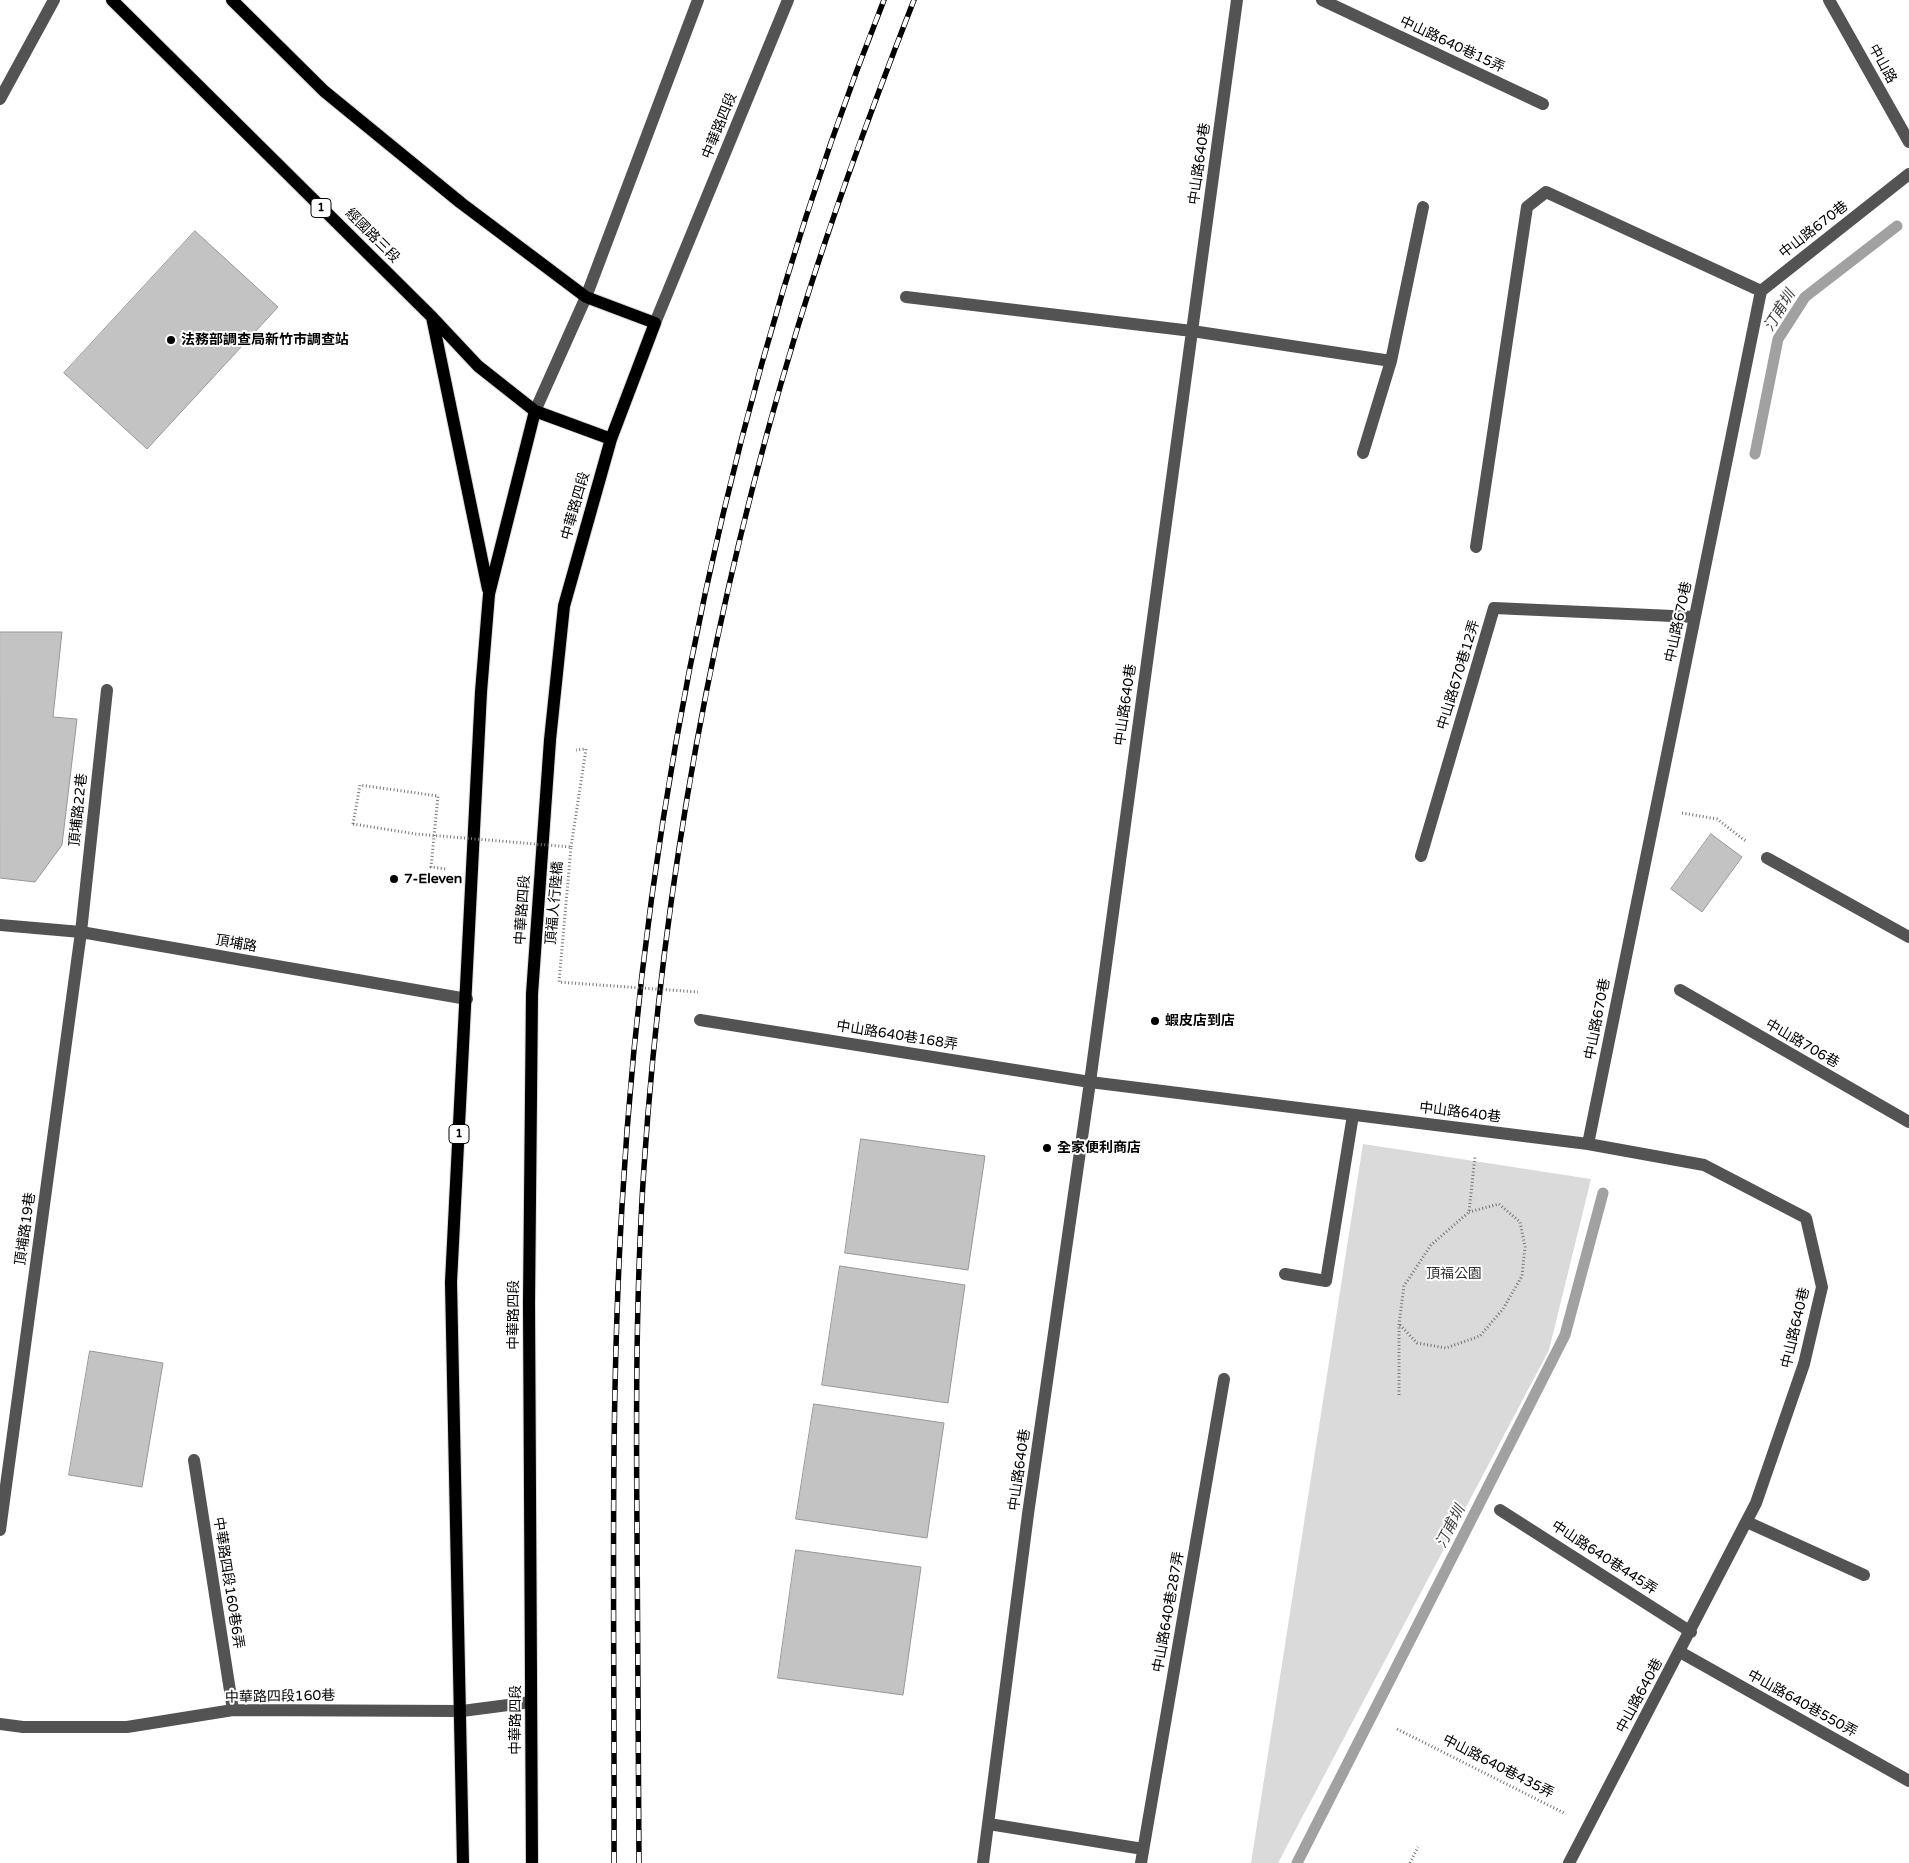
<!DOCTYPE html>
<meta charset="utf-8">
<style>
body{margin:0}
canvas{display:block;background:#fff}
</style>
<canvas width="1909" height="1863"></canvas>
<script>
const context = document.querySelector('canvas').getContext('2d');
context.lineJoin = 'round';
function fill(path, color) { context.fillStyle = color; context.fill(path, 'evenodd'); }
function strokePath(path, color, width, dash) { context.strokeStyle = color; context.lineWidth = width; context.lineCap = dash ? 'butt' : 'round'; context.setLineDash(dash || []); context.stroke(path); }
function drawText(font, color, halo, rows, align = 'center') {
  context.font = font + ' "Varela Round","Noto Sans TC",sans-serif'; context.lineWidth = 4; context.setLineDash([]); context.textBaseline = 'middle'; context.strokeStyle = halo; context.fillStyle = color; for (const [text, x, y, turn = 0] of rows) {
    context.save(); context.translate(x, y); context.rotate((+turn || 0) * Math.PI / 180); context.textAlign = isNaN(turn) ? turn : align; if (halo) context.strokeText(text, 0, 0); context.fillText(text, 0, 0); context.restore();
  }
}
fill(new Path2D(`
 M 1363,1144 L 1591,1179 L 1549,1350 L 1278,1863 L 1251,1863 Z`), '#dadada');
strokePath(new Path2D(`
 M 1755,454 L 1778,339 L 1805,297 L 1897,226
 M 1297,1863 L 1565,1335 L 1603,1193`), '#a1a1a1', 11);
const building = new Path2D(`
 M 195,231 L 278,307 L 147,449 L 64,373 Z
 M 0,632 L 62,632 L 53,717 L 77,719 L 62,845 L 35,882 L 0,878 Z
 M 1711,834 L 1742,857 L 1702,912 L 1671,889 Z
 M 861,1139 L 985,1156 L 968,1270 L 845,1253 Z
 M 840,1266 L 965,1285 L 948,1403 L 822,1385 Z
 M 90,1351 L 163,1363 L 142,1487 L 69,1475 Z
 M 814,1404 L 944,1423 L 927,1538 L 796,1519 Z
 M 796,1550 L 921,1567 L 903,1695 L 778,1678 Z`);
fill(building, '#c3c3c3');
strokePath(building, '#979797', 1);
const major = new Path2D(`
 M 112,0 L 432,317 L 478,366 L 535,411 L 611,439
 M 232,0 L 324,91 L 461,203 L 586,297 L 655,323 L 611,439 L 564,606 L 550,740 L 532,994 L 529,1303 L 532,1863
 M 432,317 L 488,589
 M 463,1863 L 451,1282 L 481,692 L 489,594 L 535,411`);
strokePath(major, '#dbdbdb', 14);
strokePath(new Path2D(`
 M 1682,813 L 1717,819 L 1747,842
 M 353,824 L 360,785 L 438,796 L 431,867 L 446,869
 M 571,847 L 586,749 L 576,750
 M 1400,1325 L 1417,1343 L 1446,1348 L 1480,1336 L 1503,1309 L 1522,1276 L 1525,1247 L 1520,1222 L 1499,1204 L 1469,1212
 M 1399,1395 L 1399,1324 L 1404,1286 L 1431,1245 L 1469,1212 L 1475,1156
 M 1397,1729 L 1566,1814
 M 1410,1863 L 1418,1847`), '#757575', 3, [1, 2.5]);
strokePath(new Path2D(`
 M 1322,0 L 1543,104
 M 1829,0 L 1909,142
 M 0,99 L 54,0
 M 906,297 L 1192,331 L 1391,361
 M 655,323 L 788,0
 M 535,411 L 586,297 L 698,0
 M 1363,453 L 1391,361 L 1423,207
 M 1476,547 L 1527,207 L 1546,192 L 1761,291
 M 1421,856 L 1494,608 L 1695,617
 M 1767,858 L 1909,937
 M 0,925 L 81,932 L 467,999
 M 1680,990 L 1909,1122
 M 700,1020 L 1090,1082 L 1588,1144 L 1704,1165 L 1806,1218 L 1822,1287 L 1804,1364 L 1756,1503 L 1569,1863
 M 1588,1144 L 1761,291 L 1909,174
 M 1285,1274 L 1326,1281 L 1353,1115
 M 194,1460 L 233,1710
 M 1500,1510 L 1691,1632
 M 1747,1522 L 1864,1575
 M 0,1530 L 81,932 L 107,690
 M 1680,1652 L 1909,1781
 M 0,1724 L 23,1727 L 127,1727 L 233,1710 L 462,1711 L 531,1702
 M 989,1824 L 1143,1849
 M 983,1863 L 1028,1514 L 1090,1082 L 1237,0
 M 1141,1863 L 1224,1379`), '#535353', 12);
strokePath(major, '#000', 12);
const rail = new Path2D(`
 M 614,1863 C 615,1644 609,1424 622,1206 C 645,800 734,378 884,0
 M 639,1863 C 638,1752 638,1640 637,1529 C 636,1408 636,1287 644,1167 C 663,885 714,603 796,333 C 830,220 871,110 914,0`);
strokePath(rail, '#000', 5.5);
strokePath(rail, '#fff', 4, [11]);
strokePath(new Path2D(`
 M 353,824 L 416,834 L 571,847 L 559,982 L 698,992`), '#757575', 3, [1, 2.5]);
for (const [x, y, r, color] of [
 [171,340,5,"#000"],
 [394,879,5,"#000"],
 [1155,1021,5,"#000"],
 [1047,1148,5,"#000"]
]) { const dot = new Path2D(); dot.arc(x, y, r, 0, 2 * Math.PI); context.fillStyle = color; context.fill(dot); strokePath(dot, '#fff', 2); }
for (const [x, y, w] of [
 [321,208,20],
 [459,1134,20]
]) { const box = new Path2D(); box.roundRect(x - w / 2, y - 9.5, w, 19, 4); context.fillStyle = '#fff'; context.fill(box); strokePath(box, '#000', 1); }
drawText('bold 12px', '#000', null, [
 ["1",321,208],
 ["1",459,1134]
]);
drawText('14px', '#000', '#fff', [
 ["中山路640巷15弄",1452,45,25],
 ["中山路",1882,64,61],
 ["中華路四段",720,126,-68],
 ["中山路640巷",1200,164,-82],
 ["中山路670巷",1814,230,-38],
 ["經國路三段",372,236,45],
 ["中華路四段",576,506,-74],
 ["中山路670巷",1679,622,-78],
 ["中山路670巷12弄",1459,675,-73],
 ["中山路640巷",1126,705,-82],
 ["頂埔路22巷",79,810,-84],
 ["頂福人行陸橋",555,903,-85],
 ["中華路四段",523,910,-86],
 ["頂埔路",236,944,10],
 ["中山路670巷",1598,1019,-79],
 ["中山路640巷168弄",897,1036,9],
 ["中山路706巷",1802,1044,30],
 ["中山路640巷",1460,1113,7],
 ["頂埔路19巷",26,1229,-82],
 ["中華路四段",514,1315,-90],
 ["中山路640巷",1796,1328,-77],
 ["中山路640巷",1020,1470,-82],
 ["中山路640巷445弄",1604,1558,33],
 ["中華路四段160巷6弄",228,1583,81],
 ["中山路640巷287弄",1169,1612,-80],
 ["中山路640巷",1640,1696,-62],
 ["中華路四段160巷",280,1697,-1],
 ["中山路640巷550弄",1802,1704,29],
 ["中華路四段",516,1720,-90],
 ["中山路640巷435弄",1498,1767,27]
]);
drawText('bold 14px', '#000', '#fff', [
 ["法務部調查局新竹市調查站",181,340],
 ["7-Eleven",404,879],
 ["蝦皮店到店",1165,1021],
 ["全家便利商店",1057,1148]
], 'left');
drawText('14px', '#313131', '#fff', [
 ["頂福公園",1454,1274]
]);
drawText('italic 15px', '#424242', '#fff', [
 ["汀甫圳",1780,311,-58],
 ["汀甫圳",1451,1527,-63]
]);
</script>
